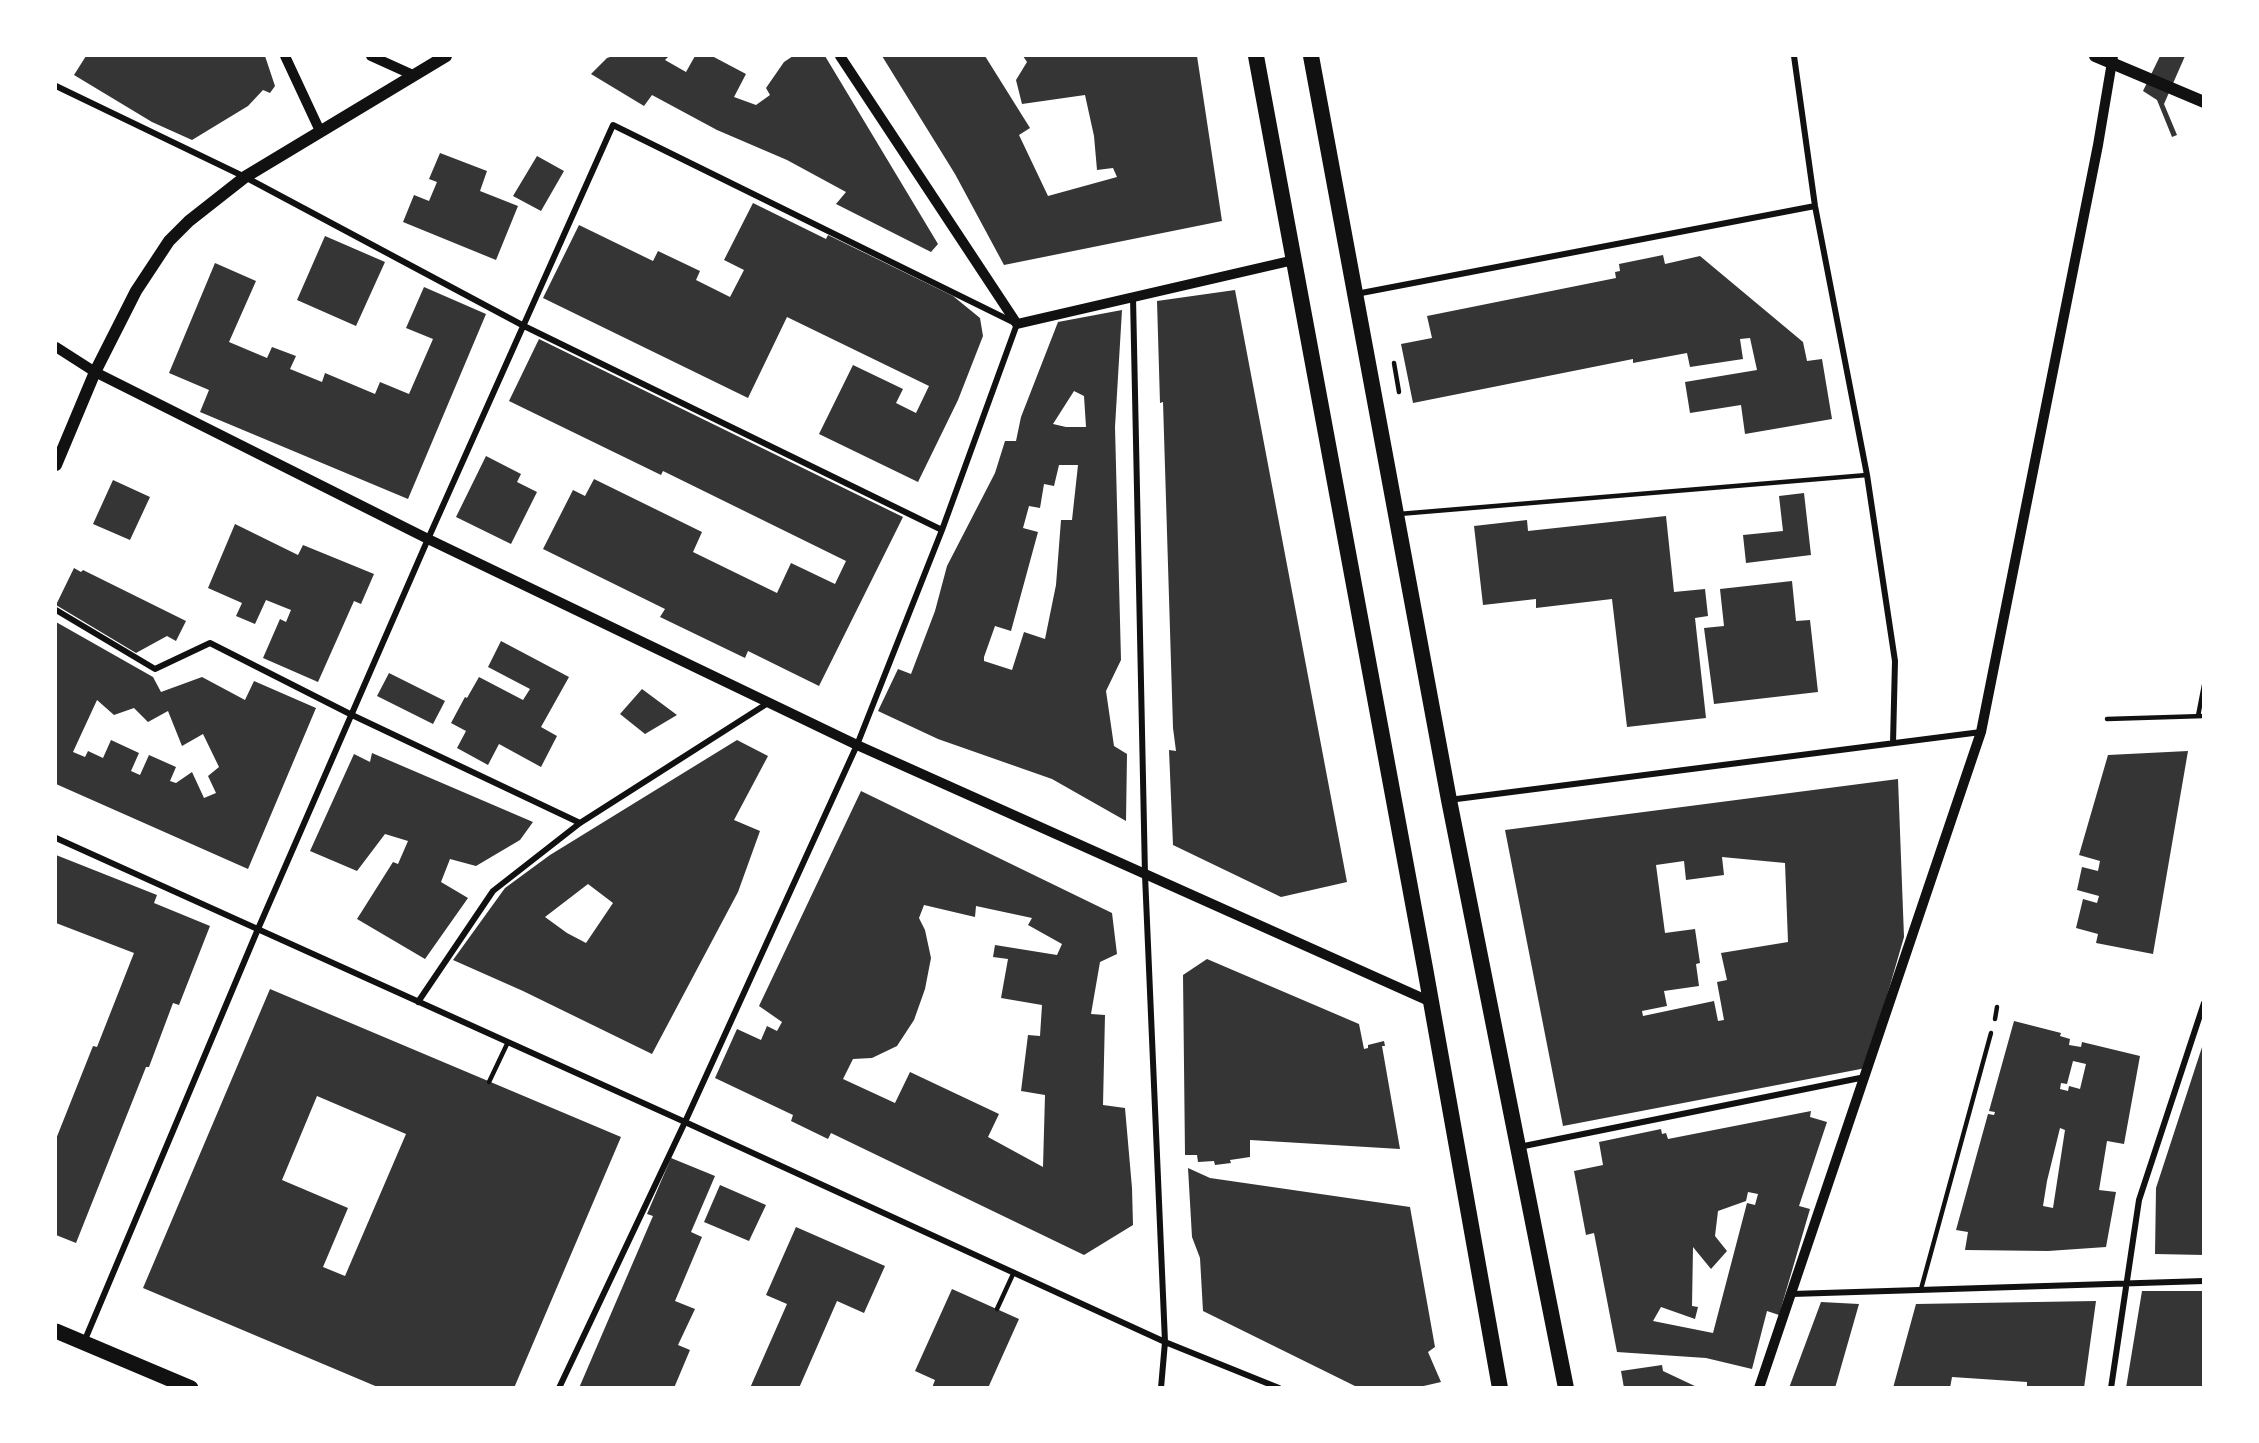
<!DOCTYPE html>
<style>
body{margin:0}
#map{position:relative;width:2259px;height:1443px;overflow:hidden;background:#fff;font-family:Commissioner,sans-serif}
canvas{display:block}
.frame{position:absolute;inset:0;border:57px solid #fff;pointer-events:none}
</style>
<div id="map">
<canvas width="2259" height="1443"></canvas>
<div class="frame"></div>
</div>
<script>
const context = document.querySelector('canvas').getContext('2d');
context.lineJoin = 'round';
function fill(path, color) { context.fillStyle = color; context.fill(path, 'evenodd'); }
function strokePath(path, color, width, dash) { context.strokeStyle = color; context.lineWidth = width; context.lineCap = dash ? 'butt' : 'round'; context.setLineDash(dash || []); context.stroke(path); }
fill(new Path2D(`
 M 86,56 L 265,56 L 275,86 L 270,93 L 263,90 L 248,106 L 192,140 L 152,122 L 74,75 Z
 M 613,56 L 669,56 L 665,60 L 686,72 L 695,56 L 712,56 L 746,74 L 734,97 L 756,105 L 770,95 L 766,88 L 784,62 L 793,56 L 825,56 L 938,244 L 931,252 L 836,204 L 846,192 L 787,160 L 717,130 L 652,95 L 644,106 L 591,74 L 607,58 Z
 M 882,56 L 985,56 L 1030,128 L 1019,135 L 1048,196 L 1117,177 L 1113,168 L 1097,170 L 1094,136 L 1085,95 L 1022,104 L 1016,80 L 1027,62 L 1023,56 L 1197,56 L 1222,221 L 1004,265 L 955,174 Z
 M 2160,56 L 2185,56 L 2164,104 L 2177,135 L 2172,137 L 2157,100 L 2143,91 Z
 M 440,153 L 487,171 L 480,191 L 518,206 L 496,260 L 403,222 L 414,195 L 429,201 L 437,182 L 429,179 Z
 M 537,156 L 564,171 L 541,211 L 513,196 Z
 M 753,203 L 826,239 L 828,235 L 953,296 L 980,318 L 983,336 L 958,400 L 918,482 L 819,434 L 853,365 L 903,389 L 896,403 L 916,413 L 929,386 L 787,317 L 748,398 L 543,298 L 579,225 L 653,261 L 658,251 L 700,271 L 696,280 L 730,297 L 744,270 L 724,260 Z
 M 325,236 L 385,262 L 356,326 L 297,300 Z
 M 1663,255 L 1665,264 L 1700,256 L 1803,342 L 1807,361 L 1822,359 L 1832,419 L 1745,434 L 1741,405 L 1690,413 L 1685,382 L 1757,370 L 1750,338 L 1740,339 L 1743,359 L 1690,367 L 1687,353 L 1633,363 L 1633,359 L 1413,403 L 1401,344 L 1432,338 L 1427,316 L 1616,278 L 1615,272 L 1620,271 L 1619,264 Z
 M 215,263 L 256,281 L 229,342 L 267,358 L 272,347 L 296,356 L 290,369 L 322,382 L 325,373 L 375,394 L 380,382 L 409,394 L 433,339 L 406,328 L 424,287 L 486,314 L 408,499 L 200,412 L 209,390 L 169,373 Z
 M 1235,290 L 1347,882 L 1281,897 L 1173,845 L 1169,750 L 1176,751 L 1173,728 L 1163,402 L 1160,403 L 1157,301 Z
 M 1122,310 L 1115,427 L 1121,660 L 1106,691 L 1114,746 L 1127,754 L 1126,821 L 1052,779 L 938,739 L 878,711 L 898,669 L 911,674 L 935,611 L 947,566 L 995,473 L 1005,441 L 1016,441 L 1021,417 L 1058,322 ZM 1074,391 L 1084,396 L 1086,427 L 1066,427 L 1053,424 ZM 1059,465 L 1078,465 L 1072,520 L 1061,520 L 1056,585 L 1045,639 L 1024,632 L 1012,670 L 984,661 L 984,657 L 995,626 L 1011,631 L 1038,532 L 1023,528 L 1029,506 L 1040,508 L 1044,484 L 1054,486 Z
 M 539,339 L 903,517 L 819,686 L 748,651 L 745,658 L 660,617 L 665,609 L 543,549 L 573,490 L 585,496 L 594,479 L 702,532 L 693,552 L 777,593 L 791,563 L 835,584 L 846,561 L 663,471 L 661,475 L 509,401 Z
 M 486,456 L 521,474 L 517,482 L 537,492 L 511,544 L 456,517 Z
 M 113,480 L 150,497 L 130,540 L 93,524 Z
 M 1804,493 L 1811,555 L 1746,563 L 1743,535 L 1783,531 L 1779,496 Z
 M 1666,516 L 1674,592 L 1705,589 L 1708,616 L 1695,618 L 1706,718 L 1627,727 L 1612,599 L 1536,608 L 1536,599 L 1483,605 L 1474,526 L 1527,520 L 1528,531 Z
 M 235,524 L 298,555 L 303,545 L 374,574 L 361,604 L 354,601 L 318,682 L 263,658 L 280,619 L 286,622 L 291,610 L 266,600 L 255,624 L 236,616 L 242,603 L 208,588 Z
 M 74,568 L 81,572 L 83,570 L 186,621 L 176,641 L 167,636 L 136,653 L 56,605 Z
 M 1792,581 L 1796,621 L 1810,620 L 1818,692 L 1714,704 L 1704,628 L 1724,626 L 1720,589 Z
 M 56,622 L 153,677 L 161,692 L 202,677 L 245,700 L 254,681 L 316,708 L 248,869 L 56,784 ZM 97,700 L 114,715 L 134,708 L 148,722 L 168,711 L 182,746 L 203,734 L 219,767 L 208,776 L 216,793 L 204,798 L 192,772 L 176,783 L 170,781 L 176,767 L 149,755 L 140,775 L 131,771 L 139,753 L 111,740 L 103,758 L 88,751 L 85,757 L 73,752 Z
 M 501,641 L 569,677 L 541,727 L 557,736 L 541,767 L 499,744 L 488,765 L 457,748 L 466,731 L 451,723 L 465,697 L 467,698 L 479,677 L 523,700 L 530,689 L 488,667 Z
 M 389,673 L 445,701 L 433,724 L 377,696 Z
 M 642,689 L 677,715 L 645,734 L 620,714 Z
 M 737,740 L 768,756 L 734,820 L 760,831 L 738,892 L 652,1054 L 523,991 L 453,960 L 505,888 L 550,855 ZM 588,884 L 613,903 L 586,943 L 567,933 L 545,917 Z
 M 2188,751 L 2153,954 L 2096,943 L 2098,934 L 2076,928 L 2083,899 L 2097,903 L 2099,896 L 2077,890 L 2082,867 L 2098,871 L 2100,861 L 2079,855 L 2108,755 Z
 M 372,753 L 533,822 L 520,840 L 476,866 L 450,859 L 441,882 L 468,898 L 425,959 L 357,919 L 393,862 L 398,864 L 408,841 L 385,834 L 357,871 L 310,851 L 354,754 L 370,762 Z
 M 1898,779 L 1904,937 L 1866,1068 L 1563,1126 L 1505,830 ZM 1722,857 L 1785,863 L 1788,942 L 1721,953 L 1727,980 L 1717,982 L 1724,1020 L 1718,1021 L 1714,1001 L 1643,1016 L 1642,1011 L 1667,1006 L 1664,991 L 1699,986 L 1696,964 L 1700,963 L 1695,929 L 1665,933 L 1656,865 L 1684,861 L 1686,880 L 1724,875 Z
 M 861,791 L 1112,913 L 1117,954 L 1100,962 L 1091,1014 L 1105,1015 L 1103,1105 L 1125,1108 L 1132,1188 L 1133,1225 L 1084,1255 L 831,1133 L 828,1139 L 791,1121 L 793,1115 L 715,1078 L 737,1029 L 761,1040 L 767,1026 L 777,1031 L 782,1022 L 759,1006 ZM 924,905 L 975,917 L 976,906 L 1032,918 L 1028,925 L 1062,944 L 1057,955 L 995,945 L 993,957 L 1008,959 L 1001,998 L 1042,1005 L 1040,1036 L 1028,1035 L 1021,1091 L 1045,1095 L 1043,1167 L 988,1137 L 999,1114 L 910,1072 L 895,1103 L 843,1079 L 853,1059 L 872,1058 L 897,1046 L 914,1020 L 925,989 L 931,958 L 925,930 L 919,918 Z
 M 56,855 L 157,895 L 154,903 L 210,926 L 179,1005 L 173,1003 L 149,1067 L 146,1067 L 76,1243 L 56,1235 L 56,1139 L 93,1046 L 97,1047 L 134,953 L 56,923 Z
 M 1207,959 L 1359,1024 L 1364,1049 L 1368,1048 L 1368,1045 L 1384,1041 L 1385,1046 L 1382,1046 L 1400,1149 L 1250,1140 L 1250,1157 L 1230,1160 L 1231,1163 L 1215,1165 L 1214,1161 L 1198,1162 L 1197,1155 L 1185,1155 L 1183,975 Z
 M 270,989 L 621,1137 L 514,1388 L 380,1388 L 143,1288 ZM 317,1096 L 406,1134 L 345,1276 L 323,1267 L 348,1208 L 282,1180 Z
 M 2014,1021 L 2061,1033 L 2060,1036 L 2070,1039 L 2069,1045 L 2081,1047 L 2082,1042 L 2140,1056 L 2124,1144 L 2107,1141 L 2099,1190 L 2116,1192 L 2106,1247 L 2048,1251 L 1965,1250 L 1968,1232 L 1956,1230 L 1988,1114 L 1994,1115 L 1995,1112 L 1989,1111 ZM 2073,1061 L 2086,1064 L 2080,1089 L 2069,1086 L 2068,1091 L 2060,1089 L 2061,1083 L 2067,1084 ZM 2060,1128 L 2065,1130 L 2053,1208 L 2043,1206 L 2047,1181 Z
 M 2204,1041 L 2204,1255 L 2155,1254 L 2156,1188 Z
 M 1811,1111 L 1810,1117 L 1827,1122 L 1799,1206 L 1810,1209 L 1779,1315 L 1767,1311 L 1752,1369 L 1706,1358 L 1617,1352 L 1594,1233 L 1586,1235 L 1574,1171 L 1603,1165 L 1599,1142 L 1661,1129 L 1662,1134 L 1666,1133 L 1668,1139 ZM 1748,1192 L 1758,1194 L 1755,1205 L 1747,1203 L 1713,1333 L 1653,1321 L 1661,1307 L 1695,1319 L 1698,1307 L 1692,1306 L 1693,1247 L 1711,1269 L 1727,1251 L 1715,1236 L 1718,1211 L 1746,1201 Z
 M 671,1158 L 715,1176 L 691,1232 L 702,1237 L 675,1301 L 695,1309 L 678,1345 L 690,1350 L 674,1388 L 579,1388 L 653,1216 L 647,1214 Z
 M 1188,1168 L 1210,1178 L 1410,1207 L 1435,1347 L 1428,1352 L 1441,1382 L 1415,1388 L 1359,1388 L 1203,1311 L 1200,1258 L 1192,1237 Z
 M 720,1185 L 766,1205 L 749,1241 L 704,1222 Z
 M 796,1227 L 885,1266 L 864,1313 L 837,1301 L 799,1388 L 750,1388 L 787,1304 L 766,1295 Z
 M 952,1289 L 1019,1319 L 988,1388 L 932,1388 L 935,1380 L 915,1371 Z
 M 2142,1291 L 2204,1291 L 2204,1388 L 2126,1388 Z
 M 2096,1301 L 2084,1388 L 2027,1388 L 2027,1382 L 1952,1377 L 1950,1388 L 1893,1388 L 1916,1304 Z
 M 1821,1302 L 1859,1304 L 1835,1388 L 1789,1388 Z
 M 1662,1365 L 1663,1371 L 1699,1388 L 1624,1388 L 1621,1371 Z`), '#353535');
strokePath(new Path2D(`
 M 1394,363 L 1399,392
 M 1399,514 L 1867,475
 M 2198,716 L 2204,685
 M 2107,719 L 2204,716
 M 1995,1019 L 1997,1007
 M 489,1082 L 508,1042
 M 1921,1289 L 1991,1033
 M 997,1309 L 1014,1272`), '#111', 4.5);
strokePath(new Path2D(`
 M 1794,56 L 1815,206 L 1867,475 L 1895,661 L 1893,743
 M 56,86 L 245,177 L 524,326 L 942,530
 M 1356,294 L 1815,206
 M 1133,297 L 1145,875 L 1165,1342 L 1161,1388
 M 56,610 L 155,669 L 210,643 L 352,715 L 580,823
 M 1449,800 L 1981,732
 M 56,838 L 685,1122 L 1165,1342 L 1279,1388
 M 418,1002 L 493,891 L 580,823 L 768,703
 M 1519,1147 L 1865,1077
 M 1792,1294 L 2204,1281
 M 84,1342 L 258,929 L 428,539 L 613,125 L 1017,324 L 942,530 L 857,745 L 685,1122 L 559,1388
 M 2111,1388 L 2139,1200 L 2204,1003`), '#111', 6);
strokePath(new Path2D(`
 M 285,56 L 320,131
 M 371,56 L 413,75
 M 840,56 L 1017,324 L 1294,260
 M 56,347 L 95,372 L 428,539 L 857,745 L 1431,1002
 M 1759,1388 L 1981,732 L 2098,145 L 2113,56`), '#111', 10);
strokePath(new Path2D(`
 M 2095,56 L 2204,102
 M 56,465 L 95,372 L 136,291 L 169,241 L 189,221 L 245,177 L 446,56`), '#111', 12);
strokePath(new Path2D(`
 M 56,1331 L 191,1388`), '#111', 15);
strokePath(new Path2D(`
 M 1256,56 L 1425,968 L 1500,1388
 M 1311,56 L 1449,800 L 1566,1388`), '#111', 16);
</script>
